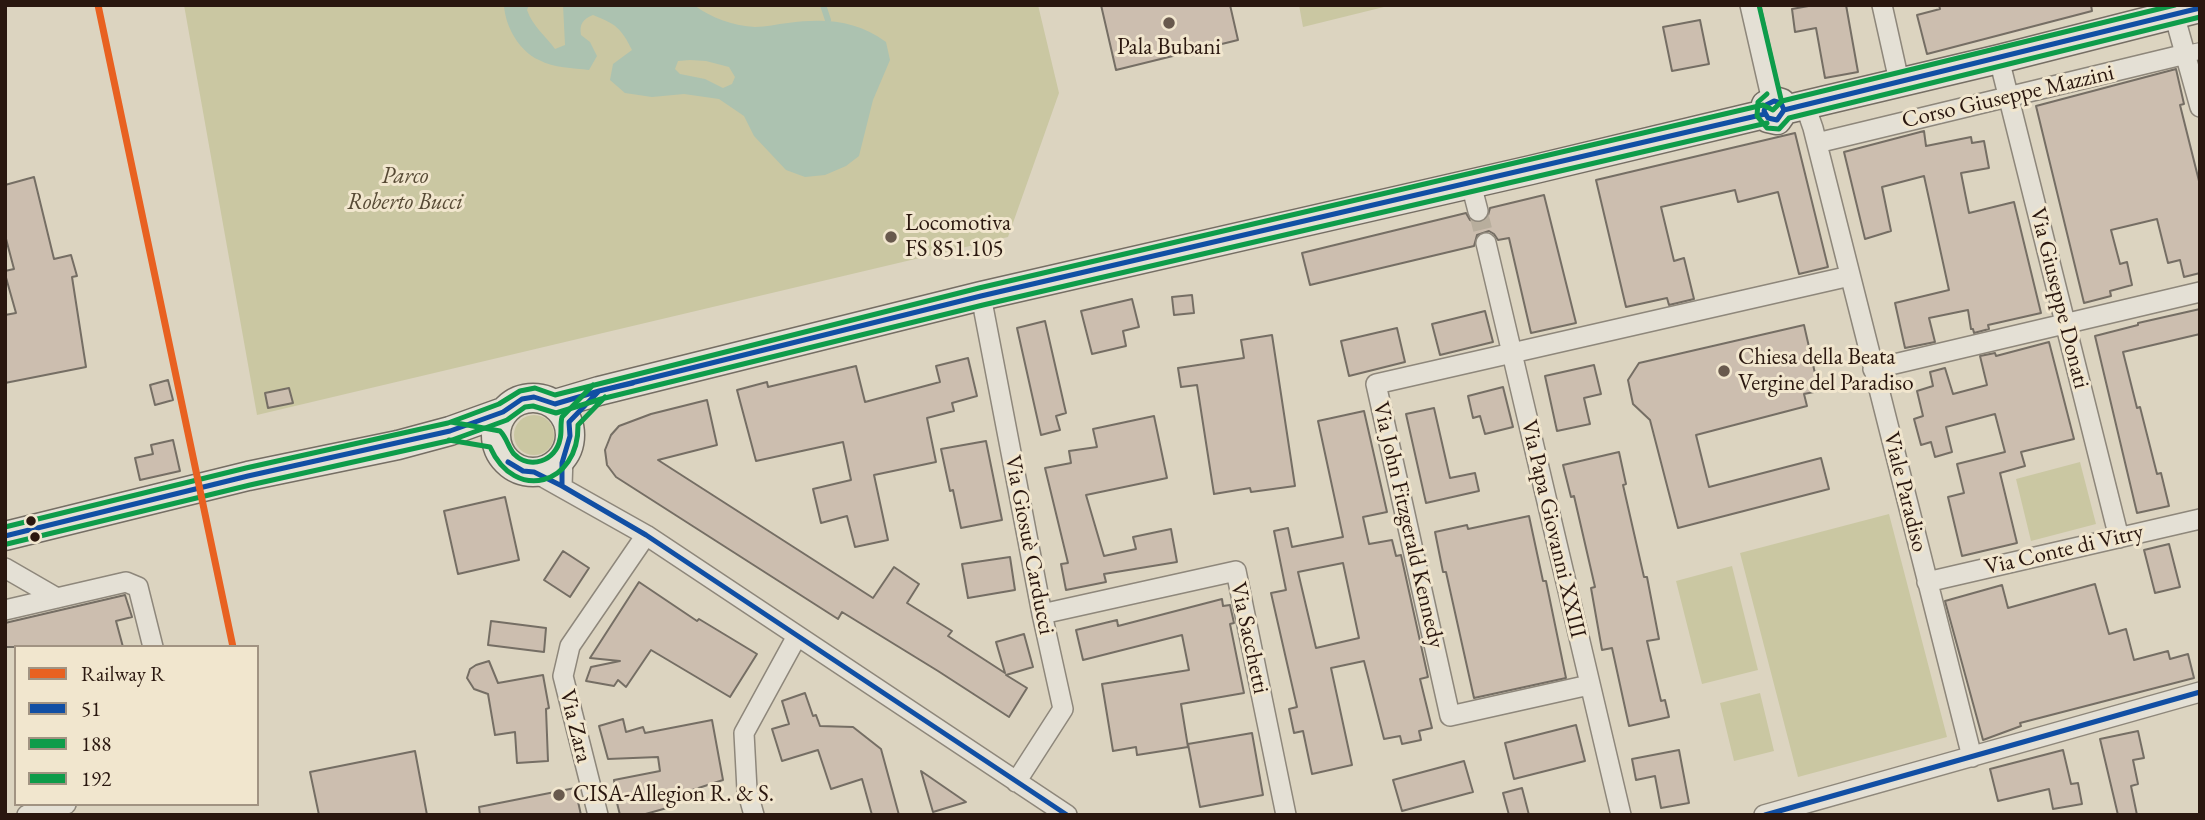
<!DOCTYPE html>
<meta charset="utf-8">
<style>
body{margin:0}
#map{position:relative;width:2205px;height:820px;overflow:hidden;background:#dcd4c0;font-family:"EB Garamond",serif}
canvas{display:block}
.frame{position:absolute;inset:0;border:7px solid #2a170f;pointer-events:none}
.legend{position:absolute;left:14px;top:645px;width:245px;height:161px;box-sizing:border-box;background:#f1e6ce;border:2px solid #a19382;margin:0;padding:9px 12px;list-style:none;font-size:21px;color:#2a170f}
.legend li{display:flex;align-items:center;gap:14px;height:35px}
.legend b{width:35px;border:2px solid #a19382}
</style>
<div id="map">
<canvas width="2205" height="820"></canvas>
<div class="frame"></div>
<ul class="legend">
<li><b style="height:9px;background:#e86121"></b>Railway R</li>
<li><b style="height:9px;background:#114fa4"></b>51</li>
<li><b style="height:9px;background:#0e9c4a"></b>188</li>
<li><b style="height:9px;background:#0e9c4a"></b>192</li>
</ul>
</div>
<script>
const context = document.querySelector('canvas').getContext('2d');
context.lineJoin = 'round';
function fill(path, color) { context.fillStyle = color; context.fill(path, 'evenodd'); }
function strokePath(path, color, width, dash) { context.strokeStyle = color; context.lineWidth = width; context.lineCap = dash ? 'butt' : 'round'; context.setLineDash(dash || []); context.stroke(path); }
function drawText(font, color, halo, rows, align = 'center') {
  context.font = font + ' "EB Garamond",serif'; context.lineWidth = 6; context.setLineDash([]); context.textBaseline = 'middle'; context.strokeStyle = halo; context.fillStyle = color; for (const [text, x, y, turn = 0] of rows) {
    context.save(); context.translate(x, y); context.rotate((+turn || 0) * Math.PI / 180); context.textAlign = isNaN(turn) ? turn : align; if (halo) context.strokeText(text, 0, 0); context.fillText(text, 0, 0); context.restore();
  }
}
fill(new Path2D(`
 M 184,5 L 1038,5 L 1059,93 L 1008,237 L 257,415 Z
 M 1299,5 L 1392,5 L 1303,27 Z
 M514 435a20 20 0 1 1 40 0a20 20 0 1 1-40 0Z
 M 2080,462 L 2096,524 L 2031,541 L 2016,479 Z
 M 1889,514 L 1947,737 L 1798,777 L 1740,553 Z
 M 1732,566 L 1758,670 L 1702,684 L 1676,581 Z
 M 1760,693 L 1774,751 L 1734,761 L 1720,703 Z`), '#cac7a2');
fill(new Path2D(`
 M 504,5 L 529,5 L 527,10 C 533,27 545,35 555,49 L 565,45 L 563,5 L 694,5 C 711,18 734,26 755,27 C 766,27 777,24 788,23 C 824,18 856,20 886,42 L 890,60 L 873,100 L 859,156 L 846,166 L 825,175 L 805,177 L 786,170 L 754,136 L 744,116 L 719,99 L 684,94 L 652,97 L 625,93 L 610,80 L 613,64 L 632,50 C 621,28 616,24 593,15 C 583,19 579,24 581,35 L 590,42 L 597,56 L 589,70 C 573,68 554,68 539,60 C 519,51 505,26 504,5 ZM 690,60 L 706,61 L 729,67 L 735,77 L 732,84 L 723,88 L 705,79 L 680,74 L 675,69 L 678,61 Z`), '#acc2b0');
strokePath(new Path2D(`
 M 823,5 L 828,20`), '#acc2b0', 6);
const building = new Path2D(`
 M 1101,5 L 1230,5 L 1238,40 L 1116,70 Z
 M 1814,5 L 1846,5 L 1858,72 L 1825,78 L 1816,28 L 1795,32 L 1792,9 Z
 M 1939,5 L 2091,5 L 2092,11 L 1927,54 L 1917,15 L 1940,9 Z
 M 1700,20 L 1709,64 L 1672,71 L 1663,27 Z
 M 2176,69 L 2184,104 L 2180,105 L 2200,185 L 2200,273 L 2184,277 L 2180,260 L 2168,263 L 2157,219 L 2111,230 L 2120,264 L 2127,262 L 2132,285 L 2110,291 L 2111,296 L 2084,303 L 2036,106 Z
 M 1924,131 L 1926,146 L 1971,137 L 1972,143 L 1984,141 L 1989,168 L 1961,173 L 1969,213 L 2014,202 L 2041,313 L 1988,325 L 1989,329 L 1974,333 L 1973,329 L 1971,329 L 1968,310 L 1929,318 L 1935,342 L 1905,348 L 1895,303 L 1949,290 L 1924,176 L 1882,187 L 1891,231 L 1865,239 L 1844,152 Z
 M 1795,133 L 1828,267 L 1799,274 L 1778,192 L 1738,202 L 1735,190 L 1661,207 L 1674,261 L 1684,258 L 1694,299 L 1669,305 L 1667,298 L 1626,307 L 1596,180 Z
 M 34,177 L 54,259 L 71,255 L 77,276 L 72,277 L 86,367 L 5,383 L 5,315 L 16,313 L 5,274 L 5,271 L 14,269 L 5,235 L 5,185 Z
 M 1544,195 L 1576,323 L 1531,333 L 1509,238 L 1498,240 L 1494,234 L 1489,231 L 1477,235 L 1474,246 L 1310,285 L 1302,253 L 1466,213 L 1470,220 L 1480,223 L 1487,219 L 1490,208 Z
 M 1192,295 L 1194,313 L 1174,315 L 1172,297 Z
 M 1132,299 L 1139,327 L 1123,331 L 1126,346 L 1092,354 L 1081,311 Z
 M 2200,309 L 2200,334 L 2123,352 L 2137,408 L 2140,407 L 2157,474 L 2161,473 L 2169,506 L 2137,513 L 2095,336 L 2138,325 L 2138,323 Z
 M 1485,311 L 1493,342 L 1440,355 L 1432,324 Z
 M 1045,321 L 1066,413 L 1056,416 L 1060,430 L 1041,435 L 1017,328 Z
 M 1804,325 L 1819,391 L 1804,394 L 1807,406 L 1696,435 L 1709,487 L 1821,458 L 1829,489 L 1678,528 L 1650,420 L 1633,404 L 1628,380 L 1639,363 Z
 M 1397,328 L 1405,362 L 1349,376 L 1341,341 Z
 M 1272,335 L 1295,486 L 1251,492 L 1250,488 L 1214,494 L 1197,385 L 1181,387 L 1178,368 L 1244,358 L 1241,340 Z
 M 2049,342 L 2074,439 L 2021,452 L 2025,466 L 2000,473 L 2017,543 L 1962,556 L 1948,497 L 1964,493 L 1957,464 L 2005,452 L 1995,414 L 1946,427 L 1952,452 L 1935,457 L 1931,442 L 1921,445 L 1914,419 L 1923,416 L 1917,391 L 1933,386 L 1930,372 L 1945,368 L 1953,394 L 1987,385 L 1980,356 L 1995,353 L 1996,356 Z
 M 968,358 L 977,396 L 952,403 L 954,411 L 927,418 L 936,462 L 874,475 L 888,540 L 855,547 L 847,516 L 821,523 L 813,489 L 851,480 L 843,442 L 756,461 L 737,390 L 767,382 L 768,387 L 856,366 L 865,402 L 940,382 L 936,366 Z
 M 1594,365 L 1601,394 L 1584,398 L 1590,424 L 1557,431 L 1545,376 Z
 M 168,380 L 173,400 L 155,405 L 150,385 Z
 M 1503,387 L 1513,427 L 1485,434 L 1480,416 L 1473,418 L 1468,396 Z
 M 289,388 L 293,403 L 268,408 L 265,393 Z
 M 707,400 L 717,445 L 658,460 L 873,598 L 894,567 L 919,584 L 907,603 L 952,631 L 948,636 L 1005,673 L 996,642 L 1024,634 L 1033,667 L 1006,675 L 1027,688 L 1009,717 L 938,671 L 842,612 L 838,619 L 616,477 L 607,465 L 605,450 L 611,435 L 619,426 L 651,414 Z
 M 1434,408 L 1450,478 L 1475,473 L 1479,491 L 1426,503 L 1406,414 Z
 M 1364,411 L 1387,512 L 1363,517 L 1369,544 L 1392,540 L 1396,556 L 1401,555 L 1428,677 L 1420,679 L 1432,728 L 1419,731 L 1421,740 L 1402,744 L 1400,736 L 1384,739 L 1364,661 L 1331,668 L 1352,765 L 1312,774 L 1303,731 L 1294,733 L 1289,709 L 1297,707 L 1271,593 L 1286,590 L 1274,531 L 1288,528 L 1292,547 L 1343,537 L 1318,421 ZM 1343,563 L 1359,638 L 1316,648 L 1298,572 Z
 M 1154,416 L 1167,478 L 1086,495 L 1104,556 L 1136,549 L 1133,537 L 1171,529 L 1177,562 L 1104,574 L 1106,582 L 1066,590 L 1061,564 L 1068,563 L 1045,468 L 1071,463 L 1069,451 L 1097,447 L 1093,429 Z
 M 173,440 L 180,471 L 140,480 L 135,458 L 153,454 L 151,445 Z
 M 986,441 L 1002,520 L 961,528 L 953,490 L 950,491 L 941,449 Z
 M 1619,452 L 1626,484 L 1623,485 L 1644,577 L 1647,577 L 1659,639 L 1647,641 L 1661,701 L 1665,700 L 1669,717 L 1629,726 L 1612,648 L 1602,650 L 1591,588 L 1595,587 L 1574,496 L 1571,497 L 1563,465 Z
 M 505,497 L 519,560 L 458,574 L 444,511 Z
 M 1529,516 L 1543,581 L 1546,581 L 1566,678 L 1474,698 L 1446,572 L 1443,572 L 1435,532 L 1467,525 L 1468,529 Z
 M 2169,544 L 2180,587 L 2155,593 L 2144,550 Z
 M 563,551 L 589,568 L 570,597 L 544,580 Z
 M 1010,557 L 1015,590 L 968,598 L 962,564 Z
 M 639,582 L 697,621 L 699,619 L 757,654 L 730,697 L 651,650 L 626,687 L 618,680 L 614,686 L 586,681 L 591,667 L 620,661 L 590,658 Z
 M 2095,584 L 2109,634 L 2126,629 L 2134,660 L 2168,651 L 2170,659 L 2188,654 L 2194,678 L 2020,723 L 2021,726 L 1983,740 L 1945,601 L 2002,585 L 2008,608 Z
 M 125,595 L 132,617 L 116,621 L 123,647 L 5,647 L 5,623 Z
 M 1222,599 L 1223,606 L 1230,605 L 1234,623 L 1230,624 L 1244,693 L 1181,704 L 1188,747 L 1137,755 L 1136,747 L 1113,751 L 1102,684 L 1189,670 L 1182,635 L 1083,660 L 1076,630 L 1117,620 L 1118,626 Z
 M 491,621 L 546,628 L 544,652 L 488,645 Z
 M 489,661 L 498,683 L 543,675 L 549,708 L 546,709 L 548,761 L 517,763 L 515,732 L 495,735 L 488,694 L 474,689 L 467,678 L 470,669 L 476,665 Z
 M 805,693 L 813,716 L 816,715 L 820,726 L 853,727 L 881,749 L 899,815 L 872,815 L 862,779 L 831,789 L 818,750 L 782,761 L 772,729 L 789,724 L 782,701 Z
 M 623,719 L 626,732 L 643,727 L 645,733 L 712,720 L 723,780 L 671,797 L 674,806 L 642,815 L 620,815 L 613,787 L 615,787 L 614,780 L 660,771 L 658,757 L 608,759 L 599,726 Z
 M 1576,725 L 1585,761 L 1514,779 L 1505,743 Z
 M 2138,731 L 2144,758 L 2133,760 L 2138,784 L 2131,786 L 2137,815 L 2118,815 L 2100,739 Z
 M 1252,733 L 1263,795 L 1200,807 L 1188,744 Z
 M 1679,750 L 1689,803 L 1661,808 L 1655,776 L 1636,780 L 1632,759 Z
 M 2063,750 L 2071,784 L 2078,783 L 2082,804 L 2053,809 L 2049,789 L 1998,801 L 1990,769 Z
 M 415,751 L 427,815 L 319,815 L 310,772 Z
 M 1464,761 L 1473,792 L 1402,811 L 1393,780 Z
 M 921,771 L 966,802 L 933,812 Z
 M 575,788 L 581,815 L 480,815 L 479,807 Z
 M 1522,788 L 1529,815 L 1509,815 L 1503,793 Z`);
fill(building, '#ccbeaf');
strokePath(building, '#756e64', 2);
strokePath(new Path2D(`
 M 1478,211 L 1486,243`), '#b8ae9d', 19, [19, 10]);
const pedestrian = new Path2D(`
 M 2186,54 L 2200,51`);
const minor = new Path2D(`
 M 1750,5 L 1772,101
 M 1882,5 L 1899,81
 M 2174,14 L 2200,107
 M 1999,59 L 2119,538
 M 1805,105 L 1813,128 L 1972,757
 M 1817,143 L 2186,54
 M 1471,184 L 1478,211
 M 1486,243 L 1621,815
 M 981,296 L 1042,614 L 1063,709 L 1016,782
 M 1873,369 L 2200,292
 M 534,472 L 646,535 L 1067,815
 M 562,486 L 563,457
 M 5,568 L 57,598
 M 1927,582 L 2200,519
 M 5,610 L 126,582 L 138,587 L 153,647
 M 1042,614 L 1236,571 L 1286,815
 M 1589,685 L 1450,716 L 1376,384 L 1850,276
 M 27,815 L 66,804
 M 598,815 L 563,676 L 570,646 L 646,535
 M 754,815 L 747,790 L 744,733 L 797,636
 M 1764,815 L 2200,692`);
const secondary = new Path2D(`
 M 1784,110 L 1781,103 L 1774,101 L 1766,105 L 1764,111 L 1768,118 L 1777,120 L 1784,110 L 1999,59 L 2200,8
 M496 435a37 37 0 1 1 74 0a37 37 0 1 1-74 0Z
 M 555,404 L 599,391 L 981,296 L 1531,170 L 1765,114
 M 5,536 L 248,476 L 398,445 L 450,431 L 503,412`);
strokePath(pedestrian, '#8e877b', 18);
strokePath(minor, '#8e877b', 22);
strokePath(secondary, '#756e64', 31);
strokePath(pedestrian, '#e4e0d5', 16);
strokePath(minor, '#e4e0d5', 19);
strokePath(secondary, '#e4e0d5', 28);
strokePath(new Path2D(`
 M 1774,101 L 1781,103 L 1784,110 L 1777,120 L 1768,118 L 1764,111 L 1766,105 Z
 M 1784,110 L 2200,8
 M 508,462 L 523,471 L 534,472 L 562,486 L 646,535 L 1067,815
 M 562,486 L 562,463 L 570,436 L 569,422 L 599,391 L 633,383
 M 5,536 L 248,476 L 450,431 L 503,412 L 522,399 L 534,397 L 555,404 L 599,391 L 981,296 L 1765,114
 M 1765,815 L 2200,692`), '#114fa4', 5);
strokePath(new Path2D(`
 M 1767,94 L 1758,102 L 1757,116 L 1767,128 L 1779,129 L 1789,118 L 2200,17
 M 449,440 L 490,447 C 515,503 579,485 578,425 L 605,397
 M 7,544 L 250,485 L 452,440 L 507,420 L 525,407 L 533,406 L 556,413 L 601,399 L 983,305 L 1767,123`), '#0e9c4a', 5);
strokePath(new Path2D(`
 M 1759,5 L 1781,99
 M 451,422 L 500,431 C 507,438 508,447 514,454 C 530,470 556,461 560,439 C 562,432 560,425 562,417 L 593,385
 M 5,527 L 246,468 L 448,423 L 499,404 L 520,391 L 535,388 L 555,395 L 979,288 L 1763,105 L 1773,110 L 1782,101 L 2175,5`), '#0e9c4a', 5);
strokePath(new Path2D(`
 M 98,5 L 233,647`), '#e86121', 7);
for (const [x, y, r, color] of [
 [1169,23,7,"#68594d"],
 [891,237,7,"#68594d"],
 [1724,371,7,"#68594d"],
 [31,521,6,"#2a170f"],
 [35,537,6,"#2a170f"],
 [559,795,7,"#68594d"]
]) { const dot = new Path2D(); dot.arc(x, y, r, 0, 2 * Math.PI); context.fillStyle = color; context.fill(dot); strokePath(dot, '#f1e6ce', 2.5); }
drawText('23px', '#2a170f', '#f1e6ce', [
 ["Pala Bubani",1169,48,"center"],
 ["Locomotiva",905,224],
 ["FS 851.105",905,250],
 ["Chiesa della Beata",1738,358],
 ["Vergine del Paradiso",1738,384],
 ["CISA-Allegion R. & S.",573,795]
], 'left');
drawText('23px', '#2a170f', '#f1e6ce', [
 ["Corso Giuseppe Mazzini",2008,97,-13],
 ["Via Giuseppe Donati",2059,298,76],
 ["Viale Paradiso",1905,492,76],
 ["Via John Fitzgerald Kennedy",1408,525,77],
 ["Via Papa Giovanni XXIII",1553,529,77],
 ["Via Giosuè Carducci",1029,545,79],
 ["Via Conte di Vitry",2064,550,-13],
 ["Via Sacchetti",1249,638,78],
 ["Via Zara",575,726,76]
]);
drawText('italic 23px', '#564934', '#f1e6ce', [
 ["Parco",405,177],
 ["Roberto Bucci",405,203]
]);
</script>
